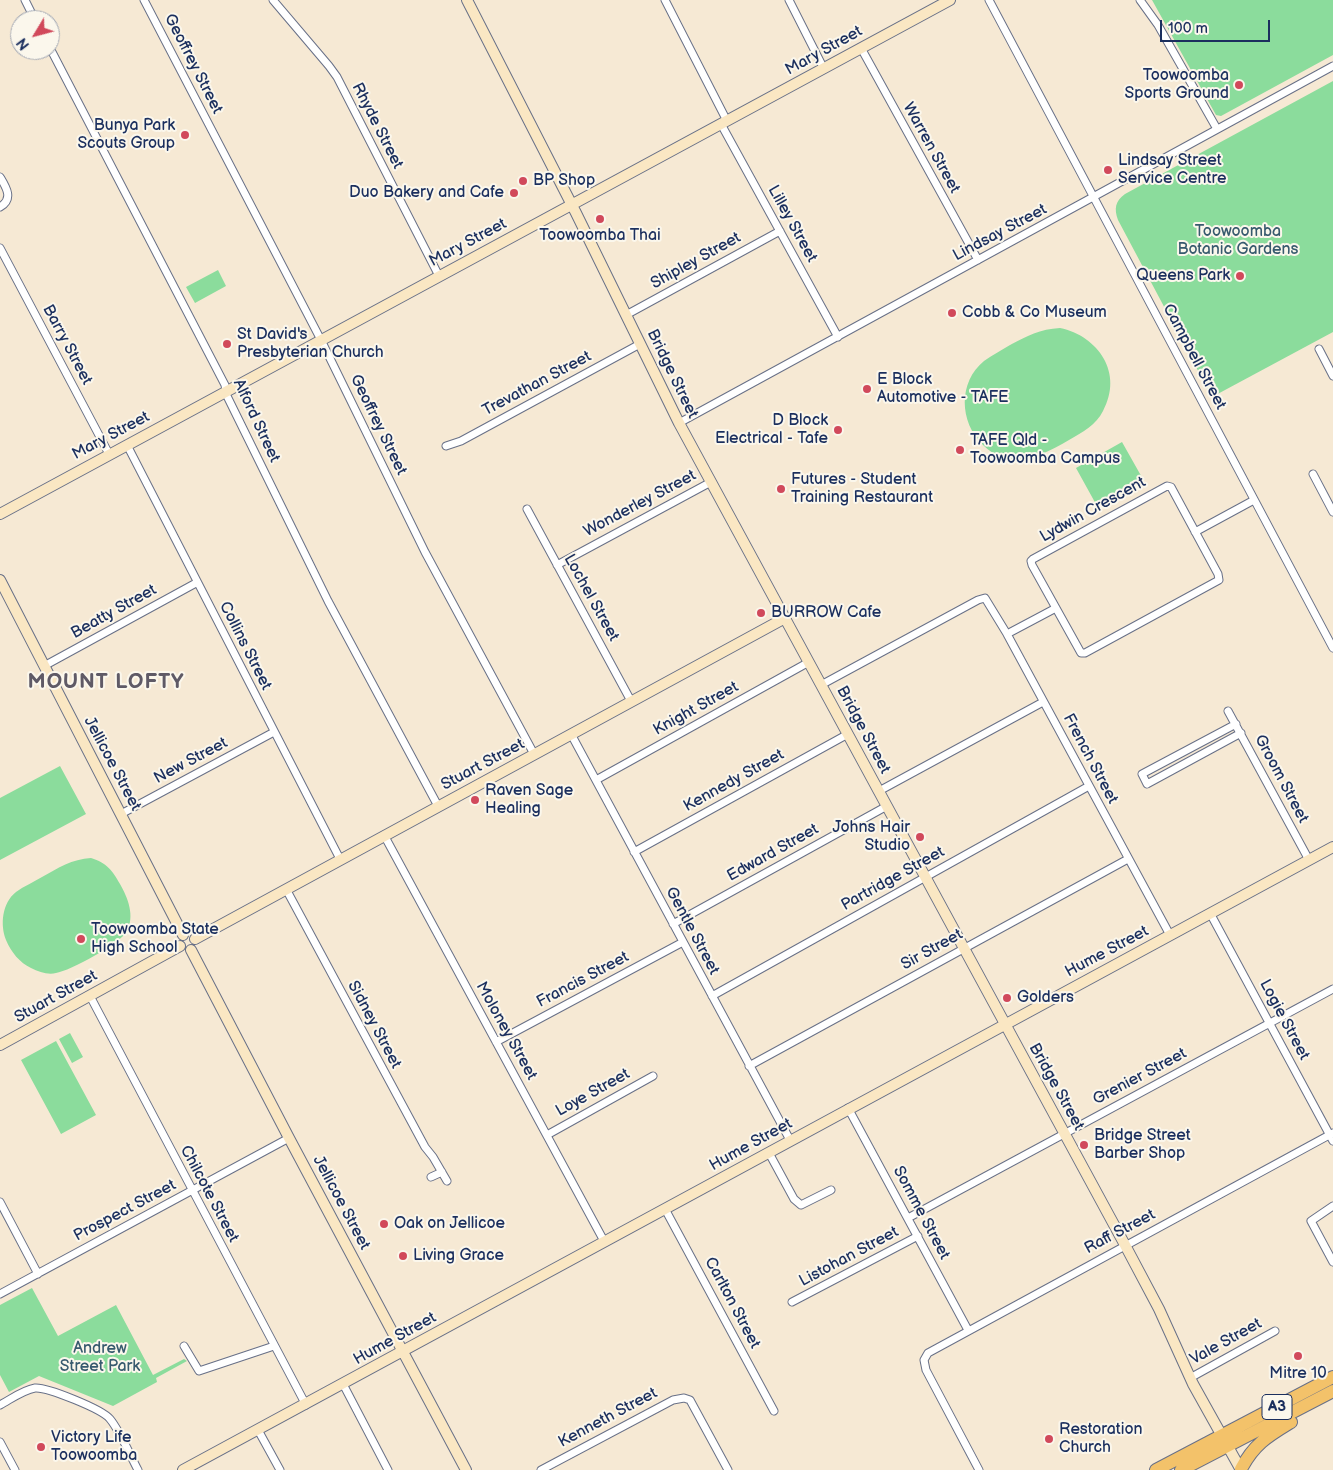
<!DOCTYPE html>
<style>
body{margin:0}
#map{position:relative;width:1333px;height:1470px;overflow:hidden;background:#f6e9d4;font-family:"Balsamiq Sans",sans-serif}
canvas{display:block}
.north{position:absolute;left:10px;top:10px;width:50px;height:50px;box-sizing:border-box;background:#fbf7ec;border:1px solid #a1a7b3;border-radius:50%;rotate:233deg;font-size:14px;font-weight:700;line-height:20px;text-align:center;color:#1b2f5e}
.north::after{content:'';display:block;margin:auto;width:18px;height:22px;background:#d1495b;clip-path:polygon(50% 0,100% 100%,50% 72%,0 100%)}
.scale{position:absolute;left:1160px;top:20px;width:110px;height:22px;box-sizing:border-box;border:2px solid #1b2f5e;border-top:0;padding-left:6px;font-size:15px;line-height:18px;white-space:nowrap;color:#1b2f5e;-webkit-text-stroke:4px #fbf7ec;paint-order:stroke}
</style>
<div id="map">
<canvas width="1333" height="1470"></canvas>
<div class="north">N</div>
<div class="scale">100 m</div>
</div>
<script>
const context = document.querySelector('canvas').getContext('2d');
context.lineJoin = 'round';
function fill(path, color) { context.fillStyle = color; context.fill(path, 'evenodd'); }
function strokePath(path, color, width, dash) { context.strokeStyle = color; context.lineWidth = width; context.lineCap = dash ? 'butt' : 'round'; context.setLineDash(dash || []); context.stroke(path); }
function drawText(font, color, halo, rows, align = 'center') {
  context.font = font + ' "Balsamiq Sans",sans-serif'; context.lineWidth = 4; context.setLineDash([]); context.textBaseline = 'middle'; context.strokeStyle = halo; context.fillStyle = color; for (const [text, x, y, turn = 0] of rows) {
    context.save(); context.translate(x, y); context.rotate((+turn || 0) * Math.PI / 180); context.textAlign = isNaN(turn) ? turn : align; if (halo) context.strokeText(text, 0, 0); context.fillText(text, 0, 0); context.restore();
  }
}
fill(new Path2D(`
 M 1152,0 L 1333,0 L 1333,55 L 1221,116 L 1216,115 Z
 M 1333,81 L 1333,332 L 1212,397 L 1118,220 C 1114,209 1115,201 1125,194 Z
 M 218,270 L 226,286 L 195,303 L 186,287 Z
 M 1060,328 C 1098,336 1124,373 1103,411 C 1096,425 1083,432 1069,440 C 1041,456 1011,472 983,445 C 959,422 958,382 984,361 C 992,355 1002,350 1010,345 C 1027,336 1040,329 1060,328 Z
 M 1122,442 L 1144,481 L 1097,506 L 1076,468 Z
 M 60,766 L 86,814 L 0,860 L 0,798 Z
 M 91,858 C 107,863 112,870 120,884 C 128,898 135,916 127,931 C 121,943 70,971 56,973 C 48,975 39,972 31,968 C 20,963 11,952 6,940 C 0,925 2,903 16,892 C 24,886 34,882 42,877 C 58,868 72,859 91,858 Z
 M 70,1033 L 83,1057 L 72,1063 L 59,1039 Z
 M 56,1041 L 96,1115 L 61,1134 L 21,1060 Z
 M 32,1288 L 58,1336 L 116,1305 L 153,1375 L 184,1359 L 187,1361 L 156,1378 L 157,1382 L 113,1406 L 39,1376 L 9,1392 L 0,1375 L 0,1305 Z`), '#8bdc9c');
const street = new Path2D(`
 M 25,0 L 35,20
 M 144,0 L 321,340 L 425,552 L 534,754
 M 273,0 L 329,66 L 337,77 L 439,276
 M 665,0 L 727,121
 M 789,0 L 824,69
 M 989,0 L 1333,648
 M 1140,0 L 1158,25 L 1217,129
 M 50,48 L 225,385 L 227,396 L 328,601 L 438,806
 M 861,48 L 978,260
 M 721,124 L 838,337
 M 0,177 C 6,187 14,199 0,207
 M 0,248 L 109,454
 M 626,315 L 780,231
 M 1319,349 L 1333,376
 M 679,423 L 1333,66
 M 127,445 L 340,859
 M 446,446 L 461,441 L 640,344
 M 1313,474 L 1333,512
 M 1167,486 L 1171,487 L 1218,574 L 1219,580 L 1085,653 L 1081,653 L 1032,565 L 1031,561 L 1033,559 Z
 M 527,509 L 631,701
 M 1195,532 L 1254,500
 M 557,565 L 711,482
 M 1007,634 L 1056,608
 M 44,666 L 196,583
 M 821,685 L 978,600 L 985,598 L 1007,634 L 1170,935
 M 1228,711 L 1309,860
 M 1236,724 L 1142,774 L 1147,784 L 1241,733
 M 571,734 L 790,1140
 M 596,780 L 809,662
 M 879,791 L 1043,702
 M 121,814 L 274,732
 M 384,835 L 604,1241
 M 634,852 L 848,734
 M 286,889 L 425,1147 L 433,1157 L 447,1181
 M 1210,913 L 1333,1141
 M 673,924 L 887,806
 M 90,996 L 306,1405
 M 712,996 L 1089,786
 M 496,1042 L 683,942
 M 749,1066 L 1128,859
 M 848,1108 L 968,1330
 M 547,1135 L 653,1076
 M 769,1153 L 794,1199 L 801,1205 L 831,1190
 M 431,1177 L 442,1172
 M 0,1202 L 38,1274
 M 1333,1206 L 1311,1221 L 1333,1262
 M 665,1209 L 774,1411
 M 908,1218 L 1333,989
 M 0,1294 L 289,1138
 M 792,1302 L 918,1236
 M 184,1346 L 199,1371 L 274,1346
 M 1190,1378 L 1275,1331
 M 343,1384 L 388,1470
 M 0,1405 C 11,1399 23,1390 35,1388 C 47,1387 102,1409 110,1419 C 120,1431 130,1455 138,1470
 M 258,1430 L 280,1470
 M 0,1442 L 15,1470
 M 541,1470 L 673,1400 L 684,1398 L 690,1400 L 728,1470
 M 979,1470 L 926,1370 L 924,1360 L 928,1353 L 1333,1133`);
const secondary = new Path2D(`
 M 467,0 L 576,213 L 679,423 L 1125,1245 L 1159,1309 L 1193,1384 L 1241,1470
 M 0,514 L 950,0
 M 0,580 L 183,935
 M 195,939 L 785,618
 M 191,950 L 289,1138 L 466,1470
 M 0,1045 L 180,946
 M 183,1470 L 1333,847`);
const highway = new Path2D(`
 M 1241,1469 C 1254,1444 1268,1436 1291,1422
 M 1156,1470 L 1333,1377
 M 1181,1470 L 1333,1391`);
strokePath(street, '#687087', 9);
strokePath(secondary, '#687087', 12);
strokePath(highway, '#687087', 14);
strokePath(street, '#fff', 7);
strokePath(secondary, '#fae7c3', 10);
strokePath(highway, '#f3c26a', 12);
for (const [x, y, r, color] of [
 [1239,85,5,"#d1495b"],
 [185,135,5,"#d1495b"],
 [1108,170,5,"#d1495b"],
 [523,181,5,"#d1495b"],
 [514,193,5,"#d1495b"],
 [600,219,5,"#d1495b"],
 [1240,276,5,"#d1495b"],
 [952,313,5,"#d1495b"],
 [227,344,5,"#d1495b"],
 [867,389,5,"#d1495b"],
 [838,430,5,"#d1495b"],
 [960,450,5,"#d1495b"],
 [781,489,5,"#d1495b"],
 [761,613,5,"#d1495b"],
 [475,800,5,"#d1495b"],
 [920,837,5,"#d1495b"],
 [81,939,5,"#d1495b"],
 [1007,998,5,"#d1495b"],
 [1084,1145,5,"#d1495b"],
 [384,1224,5,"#d1495b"],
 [403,1256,5,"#d1495b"],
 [1298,1356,5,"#d1495b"],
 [1049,1439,5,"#d1495b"],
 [41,1447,5,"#d1495b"]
]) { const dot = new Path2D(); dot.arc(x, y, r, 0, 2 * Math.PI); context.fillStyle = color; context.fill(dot); strokePath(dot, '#fbf7ec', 2); }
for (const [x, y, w] of [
 [1277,1407,30]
]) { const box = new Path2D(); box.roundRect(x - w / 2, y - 12.5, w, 25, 4); context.fillStyle = '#fbf7ec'; context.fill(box); strokePath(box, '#1b2f5e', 1); }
drawText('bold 15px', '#1b2f5e', null, [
 ["A3",1277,1407]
]);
drawText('16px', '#1b2f5e', '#fbf7ec', [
 ["Mary Street",824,51,-29],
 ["Geoffrey Street",193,64,63],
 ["Rhyde Street",377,126,63],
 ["Warren Street",931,148,61],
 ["Lilley Street",792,224,61],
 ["Lindsay Street",1000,233,-28],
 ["Mary Street",468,243,-28],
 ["Shipley Street",696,261,-29],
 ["Barry Street",67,345,62],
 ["Campbell Street",1194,357,62],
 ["Bridge Street",672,374,64],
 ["Trevathan Street",537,384,-28],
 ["Alford Street",256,421,65],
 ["Geoffrey Street",378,425,64],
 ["Mary Street",111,436,-28],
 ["Wonderley Street",640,504,-28],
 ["Lydwin Crescent",1093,510,-29],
 ["Lochel Street",591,598,61],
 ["Beatty Street",114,612,-29],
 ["Collins Street",245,646,63],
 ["Knight Street",696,709,-29],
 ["Bridge Street",863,730,62],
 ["French Street",1090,759,62],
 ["New Street",191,761,-28],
 ["Jellicoe Street",112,764,62],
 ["Stuart Street",483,765,-28],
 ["Groom Street",1281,779,62],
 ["Kennedy Street",734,781,-29],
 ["Edward Street",773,853,-29],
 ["Partridge Street",893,879,-29],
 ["Gentle Street",692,931,62],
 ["Sir Street",932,950,-29],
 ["Hume Street",1107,952,-28],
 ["Francis Street",583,980,-28],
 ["Stuart Street",56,997,-29],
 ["Logie Street",1284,1020,62],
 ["Sidney Street",374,1025,62],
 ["Moloney Street",506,1031,61],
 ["Grenier Street",1140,1077,-28],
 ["Bridge Street",1056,1087,61],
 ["Loye Street",593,1093,-29],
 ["Hume Street",751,1145,-29],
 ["Chilcote Street",209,1194,62],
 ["Jellicoe Street",341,1203,62],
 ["Prospect Street",125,1211,-28],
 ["Somme Street",921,1213,62],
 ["Raff Street",1120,1232,-28],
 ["Listohan Street",849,1257,-28],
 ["Carlton Street",732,1303,62],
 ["Hume Street",395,1339,-29],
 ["Vale Street",1226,1342,-29],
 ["Kenneth Street",608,1418,-28]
]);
drawText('16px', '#1b2f5e', '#fbf7ec', [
 ["Toowoomba",1229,76,"right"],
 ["Sports Ground",1229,94,"right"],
 ["Bunya Park",175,126,"right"],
 ["Scouts Group",175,144,"right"],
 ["Lindsay Street",1118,161],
 ["Service Centre",1118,179],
 ["BP Shop",533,181],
 ["Duo Bakery and Cafe",504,193,"right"],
 ["Toowoomba Thai",600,236,"center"],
 ["Queens Park",1230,276,"right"],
 ["Cobb & Co Museum",962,313],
 ["St David's",237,335],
 ["Presbyterian Church",237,353],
 ["E Block",877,380],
 ["Automotive - TAFE",877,398],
 ["D Block",828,421,"right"],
 ["Electrical - Tafe",828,439,"right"],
 ["TAFE Qld -",970,441],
 ["Toowoomba Campus",970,459],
 ["Futures - Student",791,480],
 ["Training Restaurant",791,498],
 ["BURROW Cafe",771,613],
 ["Raven Sage",485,791],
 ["Healing",485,809],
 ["Johns Hair",910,828,"right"],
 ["Studio",910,846,"right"],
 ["Toowoomba State",91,930],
 ["High School",91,948],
 ["Golders",1017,998],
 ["Bridge Street",1094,1136],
 ["Barber Shop",1094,1154],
 ["Oak on Jellicoe",394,1224],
 ["Living Grace",413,1256],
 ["Mitre 10",1298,1374,"center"],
 ["Restoration",1059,1430],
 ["Church",1059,1448],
 ["Victory Life",51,1438],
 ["Toowoomba",51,1456]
], 'left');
drawText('16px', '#375a6e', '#fbf7ec', [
 ["Toowoomba",1238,232],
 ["Botanic Gardens",1238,250],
 ["Andrew",100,1349],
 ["Street Park",100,1367]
]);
context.letterSpacing = '1px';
drawText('bold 21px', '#5f5a66', '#fbf7ec', [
 ["MOUNT LOFTY",106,683]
]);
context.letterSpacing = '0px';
</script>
